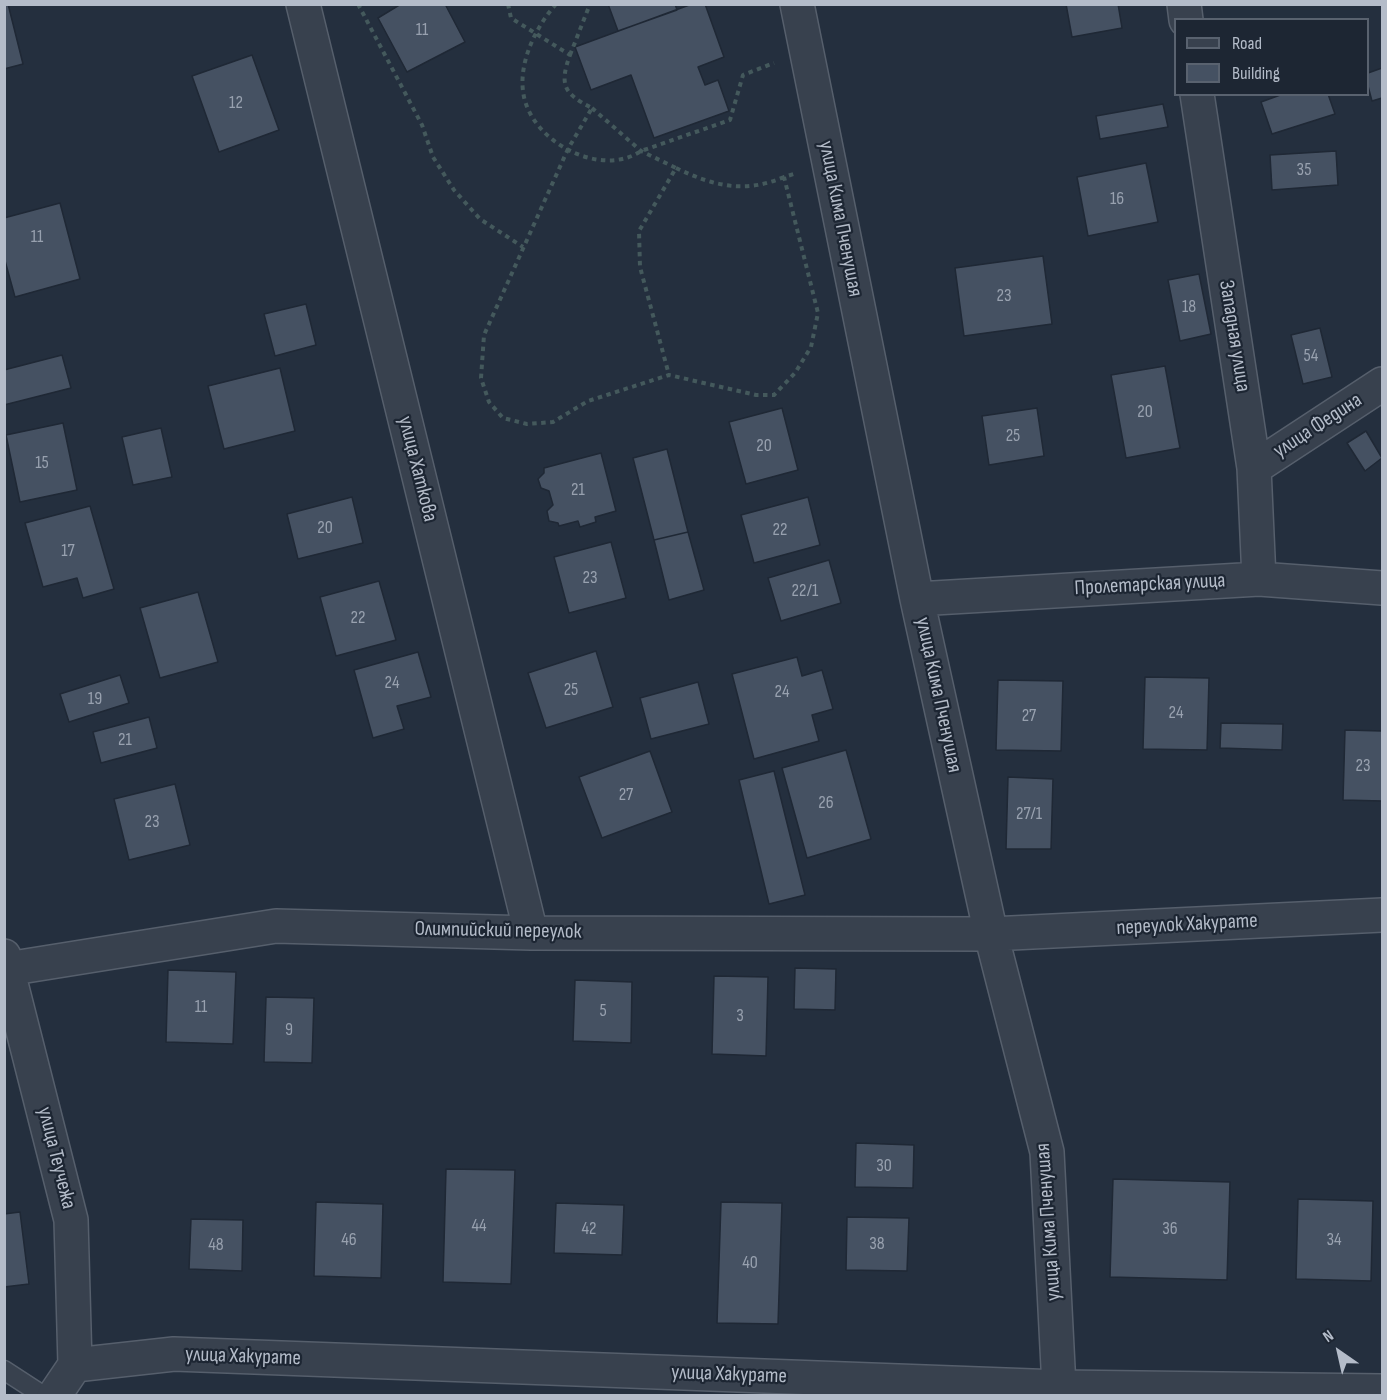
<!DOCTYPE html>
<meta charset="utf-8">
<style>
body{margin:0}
#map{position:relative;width:1387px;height:1400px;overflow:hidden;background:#242f3e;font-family:"Sofia Sans Condensed",sans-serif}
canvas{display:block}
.frame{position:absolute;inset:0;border:6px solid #b4bcc9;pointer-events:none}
.legend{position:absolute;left:1174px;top:18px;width:195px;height:78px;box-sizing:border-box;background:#1d2633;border:2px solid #59626f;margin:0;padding:8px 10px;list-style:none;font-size:18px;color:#b4bcc9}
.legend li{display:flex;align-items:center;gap:12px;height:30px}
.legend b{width:30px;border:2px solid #59626f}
.north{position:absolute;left:1309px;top:1322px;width:60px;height:60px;-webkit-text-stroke:4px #1d2633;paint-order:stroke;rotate:326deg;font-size:16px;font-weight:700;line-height:24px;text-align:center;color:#b4bcc9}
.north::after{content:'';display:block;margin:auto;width:21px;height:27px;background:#b4bcc9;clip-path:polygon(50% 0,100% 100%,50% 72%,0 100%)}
</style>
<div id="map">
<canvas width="1387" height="1400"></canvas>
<div class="frame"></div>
<ul class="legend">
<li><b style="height:8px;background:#38414e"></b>Road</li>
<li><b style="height:16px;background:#455162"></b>Building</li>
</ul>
<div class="north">N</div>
</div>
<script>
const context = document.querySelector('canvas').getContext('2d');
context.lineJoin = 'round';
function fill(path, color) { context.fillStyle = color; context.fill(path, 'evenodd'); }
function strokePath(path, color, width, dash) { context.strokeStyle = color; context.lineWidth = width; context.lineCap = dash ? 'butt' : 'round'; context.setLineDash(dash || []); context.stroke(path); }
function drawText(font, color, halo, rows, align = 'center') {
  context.font = font + ' "Sofia Sans Condensed",sans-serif'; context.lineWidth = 4.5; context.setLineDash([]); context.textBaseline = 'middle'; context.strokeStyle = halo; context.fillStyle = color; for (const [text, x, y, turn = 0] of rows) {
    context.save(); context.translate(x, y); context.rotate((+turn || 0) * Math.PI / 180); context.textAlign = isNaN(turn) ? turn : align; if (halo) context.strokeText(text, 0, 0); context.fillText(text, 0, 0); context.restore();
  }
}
const building = new Path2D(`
 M 4,4 L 8,4 L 23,64 L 4,69 Z
 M 401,4 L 445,4 L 465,42 L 407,72 L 378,18 Z
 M 608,4 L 675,4 L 677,10 L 618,31 Z
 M 692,4 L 705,4 L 724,57 L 698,67 L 705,85 L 718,80 L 729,111 L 654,138 L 631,75 L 591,90 L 575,47 Z
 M 1066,4 L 1118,4 L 1122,28 L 1072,37 Z
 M 252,55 L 279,130 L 219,152 L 192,76 Z
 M 1382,68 L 1382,98 L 1372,101 L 1368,86 L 1368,73 Z
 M 1283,94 L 1328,94 L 1335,114 L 1272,134 L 1261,102 Z
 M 1163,104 L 1168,127 L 1100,139 L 1096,116 Z
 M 1336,151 L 1338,185 L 1272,190 L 1270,155 Z
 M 1146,163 L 1158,222 L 1088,236 L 1077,177 Z
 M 60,203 L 80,279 L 15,297 L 4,257 L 4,218 Z
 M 1043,256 L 1052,324 L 964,336 L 955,268 Z
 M 1199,274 L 1211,334 L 1180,341 L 1168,280 Z
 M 306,304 L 316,345 L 275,356 L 264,314 Z
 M 1320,328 L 1332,377 L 1303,384 L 1291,335 Z
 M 62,355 L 71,388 L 4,405 L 4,370 Z
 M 1165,366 L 1180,448 L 1126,458 L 1111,375 Z
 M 280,368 L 295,431 L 224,449 L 208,386 Z
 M 782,408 L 798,470 L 746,484 L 729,422 Z
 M 1037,408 L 1044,456 L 989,465 L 982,416 Z
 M 63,423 L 77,490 L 20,502 L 6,435 Z
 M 161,428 L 172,477 L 133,485 L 122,437 Z
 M 1366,431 L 1382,458 L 1365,471 L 1347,443 Z
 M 667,449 L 688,532 L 654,540 L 633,458 Z
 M 601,453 L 616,511 L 595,517 L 596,522 L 580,527 L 578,521 L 559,526 L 558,523 L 549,521 L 547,511 L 553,505 L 549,491 L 541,488 L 538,479 L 544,473 L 544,468 Z
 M 352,497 L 363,543 L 298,559 L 287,514 Z
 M 808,497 L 820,545 L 754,563 L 741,515 Z
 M 90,506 L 114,589 L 83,598 L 77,578 L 43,587 L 25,523 Z
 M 688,532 L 704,590 L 669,600 L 654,540 Z
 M 611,542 L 626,598 L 569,613 L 554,557 Z
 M 829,560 L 841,603 L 781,621 L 768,578 Z
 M 379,581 L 396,640 L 336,656 L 320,597 Z
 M 198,592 L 218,662 L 160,678 L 140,608 Z
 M 596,651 L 613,707 L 546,728 L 528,673 Z
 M 418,652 L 431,697 L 397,706 L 404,729 L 373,738 L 354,670 Z
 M 797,657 L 802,676 L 822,670 L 833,709 L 812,715 L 819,741 L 754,759 L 732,674 Z
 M 120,675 L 129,703 L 69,722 L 60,694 Z
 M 1145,677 L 1209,678 L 1207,750 L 1143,749 Z
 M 998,680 L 1063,681 L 1061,751 L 996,750 Z
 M 698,682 L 709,724 L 651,739 L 640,698 Z
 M 149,717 L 157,748 L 101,763 L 93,732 Z
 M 1221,723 L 1283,724 L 1282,750 L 1220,748 Z
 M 1345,730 L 1382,731 L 1382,801 L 1343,800 Z
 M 846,750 L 871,839 L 807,858 L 782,768 Z
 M 650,751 L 672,812 L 602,838 L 579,777 Z
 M 774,771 L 805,895 L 769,904 L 739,780 Z
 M 1008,777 L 1053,779 L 1051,849 L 1006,849 Z
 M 175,784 L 190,845 L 129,860 L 114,799 Z
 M 795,968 L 836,969 L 835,1010 L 794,1009 Z
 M 168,970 L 236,972 L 233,1044 L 166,1042 Z
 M 714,976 L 768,977 L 766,1056 L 712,1054 Z
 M 575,980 L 632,982 L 631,1043 L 573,1041 Z
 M 266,997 L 314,998 L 312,1063 L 264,1062 Z
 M 856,1143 L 914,1145 L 913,1188 L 855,1187 Z
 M 446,1169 L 515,1170 L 511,1284 L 443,1282 Z
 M 1113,1179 L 1230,1182 L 1227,1280 L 1110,1277 Z
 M 1298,1199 L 1373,1201 L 1371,1281 L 1296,1279 Z
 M 316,1202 L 383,1204 L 381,1278 L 314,1276 Z
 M 721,1202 L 782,1203 L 778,1324 L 717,1323 Z
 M 556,1203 L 624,1205 L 622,1255 L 554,1253 Z
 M 20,1212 L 29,1284 L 4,1287 L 4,1214 Z
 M 847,1217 L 909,1218 L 907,1271 L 846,1270 Z
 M 191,1219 L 243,1220 L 242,1271 L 189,1269 Z`);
fill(building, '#455162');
strokePath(building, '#1f2835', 1.5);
const lane = new Path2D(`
 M 4,1370 L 44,1396`);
const street = new Path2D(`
 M 303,4 L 531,933
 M 797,4 L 917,599 L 991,934 L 1047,1152 L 1059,1387
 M 1184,4 L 1186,20
 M 1197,94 L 1254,468 L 1259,579
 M 1254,468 L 1382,384
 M 917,599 L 1259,579 L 1382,588
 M 4,956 L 71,1220 L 75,1365
 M 7,969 L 276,926 L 531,933 L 991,934 L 1382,915
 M 75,1365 L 174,1354 L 1059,1387 L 1382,1391
 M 54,1396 L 75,1365`);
strokePath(lane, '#565f6c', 21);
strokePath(street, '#565f6c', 36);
strokePath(new Path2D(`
 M 358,4 L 422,125 L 433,157 L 454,190 L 480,219 L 523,247
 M 508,4 L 511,18 L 570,55 C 559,85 564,94 592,108 L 568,149 L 484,335 L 481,378 L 489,402 L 503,418 L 527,424 L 553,422 L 588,401 L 669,375 L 756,395 L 774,395 L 795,373 L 811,347 L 818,313 L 784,177 L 797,173
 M 556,4 C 535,28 517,65 524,97 C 534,143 601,178 641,151 L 730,120 L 743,75 L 774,63
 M 570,55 L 590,4
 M 592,108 L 641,151 L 676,168 L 639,231 L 640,267 L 669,375
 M 676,168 C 714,186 744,194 784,177`), '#44595c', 4, [4.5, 4.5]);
strokePath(lane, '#38414e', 18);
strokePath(street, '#38414e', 33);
drawText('18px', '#98a1af', null, [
 ["11",422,30],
 ["12",236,103],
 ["35",1304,170],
 ["16",1117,199],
 ["11",37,237],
 ["23",1004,296],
 ["18",1189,307],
 ["54",1311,356],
 ["20",1145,412],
 ["25",1013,436],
 ["20",764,446],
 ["15",42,463],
 ["21",578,490],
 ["20",325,528],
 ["22",780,530],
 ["17",68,551],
 ["23",590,578],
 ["22/1",805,591],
 ["22",358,618],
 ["24",392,683],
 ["25",571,690],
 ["24",782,692],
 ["19",95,699],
 ["24",1176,713],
 ["27",1029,716],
 ["21",125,740],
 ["23",1363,766],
 ["27",626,795],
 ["26",826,803],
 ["27/1",1029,814],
 ["23",152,822],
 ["11",201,1007],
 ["5",603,1011],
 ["3",740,1016],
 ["9",289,1030],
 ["30",884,1166],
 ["44",479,1226],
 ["42",589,1229],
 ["36",1170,1229],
 ["46",349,1240],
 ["34",1334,1240],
 ["38",877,1244],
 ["48",216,1245],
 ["40",750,1263]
]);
drawText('21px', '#b4bcc9', '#1d2633', [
 ["улица Кима Пченушая",840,219,79],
 ["Западная улица",1234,336,81],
 ["улица Федина",1318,426,-33],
 ["улица Хаткова",417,469,76],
 ["Пролетарская улица",1150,585,-3],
 ["улица Кима Пченушая",938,695,78],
 ["переулок Хакурате",1187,925,-3],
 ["Олимпийский переулок",498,931,1],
 ["улица Теучежа",56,1158,76],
 ["улица Кима Пченушая",1049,1222,-94],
 ["улица Хакурате",243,1357,2],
 ["улица Хакурате",729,1375,2]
]);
</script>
